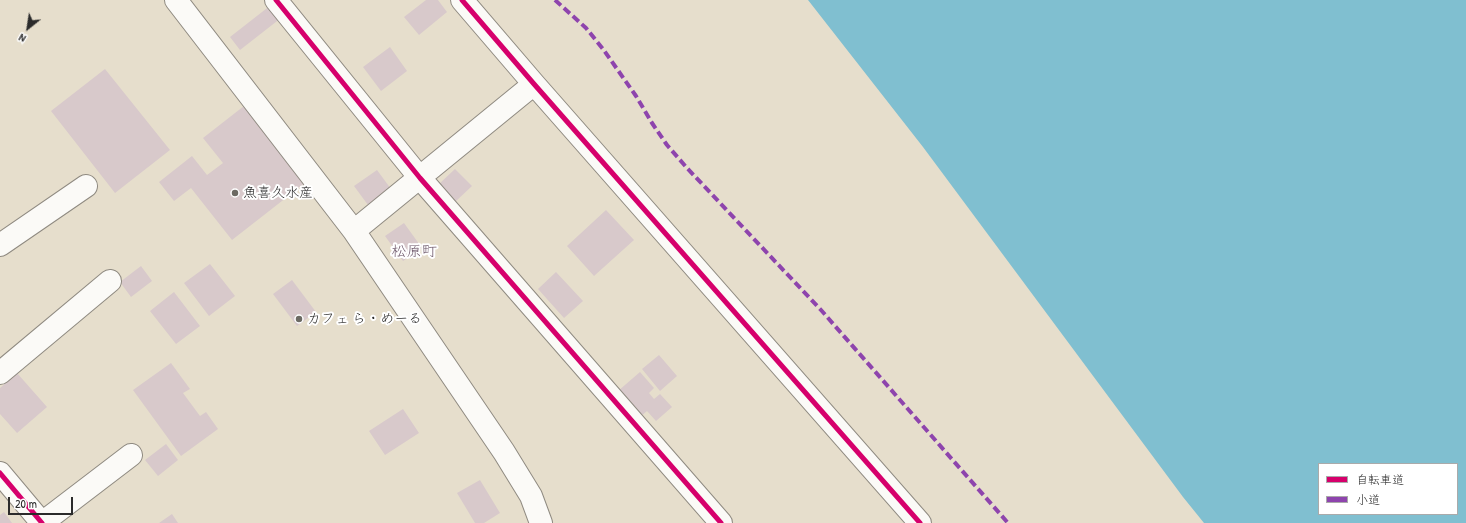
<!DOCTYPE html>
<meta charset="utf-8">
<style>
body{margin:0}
#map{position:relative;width:1466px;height:523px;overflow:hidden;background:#e6decc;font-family:"Patrick Hand","Klee One",sans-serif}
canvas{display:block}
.legend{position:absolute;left:1318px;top:463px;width:140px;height:52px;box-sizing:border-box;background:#fff;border:1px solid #aaa;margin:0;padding:5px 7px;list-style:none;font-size:12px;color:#2b2b2b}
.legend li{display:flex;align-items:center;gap:8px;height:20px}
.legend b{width:20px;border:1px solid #aaa}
.north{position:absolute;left:8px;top:8px;width:40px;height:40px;-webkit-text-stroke:3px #fff;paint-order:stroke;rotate:210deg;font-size:11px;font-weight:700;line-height:16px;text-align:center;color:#2b2b2b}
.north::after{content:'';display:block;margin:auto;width:14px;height:18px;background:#2b2b2b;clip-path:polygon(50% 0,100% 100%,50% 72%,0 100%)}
.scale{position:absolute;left:8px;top:497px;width:65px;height:18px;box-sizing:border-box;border:2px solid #2b2b2b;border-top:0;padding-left:5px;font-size:12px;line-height:14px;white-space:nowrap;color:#2b2b2b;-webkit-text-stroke:3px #fff;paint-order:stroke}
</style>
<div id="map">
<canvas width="1466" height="523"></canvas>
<ul class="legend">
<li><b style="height:5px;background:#d6006c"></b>自転車道</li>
<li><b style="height:5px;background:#8e44ad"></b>小道</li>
</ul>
<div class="north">N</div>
<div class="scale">20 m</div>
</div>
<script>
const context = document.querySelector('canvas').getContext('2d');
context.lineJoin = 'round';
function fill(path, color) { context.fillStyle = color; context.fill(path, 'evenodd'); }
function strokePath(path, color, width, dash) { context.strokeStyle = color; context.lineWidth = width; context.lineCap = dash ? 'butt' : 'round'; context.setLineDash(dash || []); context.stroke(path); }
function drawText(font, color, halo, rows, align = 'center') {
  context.font = font + ' "Patrick Hand","Klee One",sans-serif'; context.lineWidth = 4; context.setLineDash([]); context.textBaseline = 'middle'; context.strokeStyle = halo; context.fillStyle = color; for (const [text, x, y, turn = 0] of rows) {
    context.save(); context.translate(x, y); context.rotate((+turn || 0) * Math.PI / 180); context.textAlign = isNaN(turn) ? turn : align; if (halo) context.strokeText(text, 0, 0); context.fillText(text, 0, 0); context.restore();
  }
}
fill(new Path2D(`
 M 808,0 L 1466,0 L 1466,523 L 1204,523 L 1183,497 L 923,147 ZM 1319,464 L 1457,464 L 1457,514 L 1319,514 Z`), '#80bfd0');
fill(new Path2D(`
 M 426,0 L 438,0 L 447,12 L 419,35 L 404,17 Z
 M 271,5 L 281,18 L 240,50 L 230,37 Z
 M 390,47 L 407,71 L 381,91 L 363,67 Z
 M 105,69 L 170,150 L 115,193 L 51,111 Z
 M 244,106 L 305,183 L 232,240 L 191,188 L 174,201 L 159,182 L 192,156 L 207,175 L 223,163 L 203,138 Z
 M 455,169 L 472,186 L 455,202 L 438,185 Z
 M 377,170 L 391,189 L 368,205 L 354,186 Z
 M 606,210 L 634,240 L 594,276 L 567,246 Z
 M 404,223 L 422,248 L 403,261 L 385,236 Z
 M 210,264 L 235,296 L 209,316 L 184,283 Z
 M 141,266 L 152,281 L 131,297 L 120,282 Z
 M 556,272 L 583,301 L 564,318 L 538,289 Z
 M 292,280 L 316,312 L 297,326 L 273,294 Z
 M 174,292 L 200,326 L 176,344 L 150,311 Z
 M 659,355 L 677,376 L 660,391 L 642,369 Z
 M 171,363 L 190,389 L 183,393 L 200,416 L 206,412 L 218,429 L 181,456 L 133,390 Z
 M 640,372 L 654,388 L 649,393 L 654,399 L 660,394 L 672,407 L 656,421 L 647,411 L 640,417 L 618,391 Z
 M 17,373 L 47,407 L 17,433 L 0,414 L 0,388 Z
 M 403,409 L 419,433 L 385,455 L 369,431 Z
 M 166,444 L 178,460 L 158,476 L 145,460 Z
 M 480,480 L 500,513 L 484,523 L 475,523 L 457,493 Z
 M 4,512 L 12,523 L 0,523 L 0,515 Z
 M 172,514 L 178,523 L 159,523 Z`), '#d8c9cb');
const minor = new Path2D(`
 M 176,0 L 354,231 L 504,452 L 531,496 L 541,523
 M 276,0 L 420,178 L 721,523
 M 462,0 L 534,84 L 920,523
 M 354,231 L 534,84
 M 0,245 L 86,186
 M 0,373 L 110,281
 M 0,473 L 42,523
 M 42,523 L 131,455`);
strokePath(minor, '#8f8a81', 24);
strokePath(minor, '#fbfaf7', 22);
strokePath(new Path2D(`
 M 555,0 L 586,28 L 603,49 L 636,96 L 652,123 L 667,145 L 687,168 L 821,310 L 1008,523`), '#8e44ad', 4, [8, 4]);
strokePath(new Path2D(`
 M 276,0 L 420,178 L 721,523
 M 462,0 L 534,84 L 920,523
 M 0,473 L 42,523`), '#d6006c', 5);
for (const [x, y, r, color] of [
 [235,193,4,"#6c6a63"],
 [299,319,4,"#6c6a63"]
]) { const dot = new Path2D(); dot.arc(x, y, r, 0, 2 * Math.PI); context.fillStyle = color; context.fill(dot); strokePath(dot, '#fff', 1.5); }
drawText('14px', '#2b2b2b', '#fff', [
 ["魚喜久水産",243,193],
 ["カフェ ら・めーる",307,319]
], 'left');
drawText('15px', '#6b5568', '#fff', [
 ["松原町",414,252]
]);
</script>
